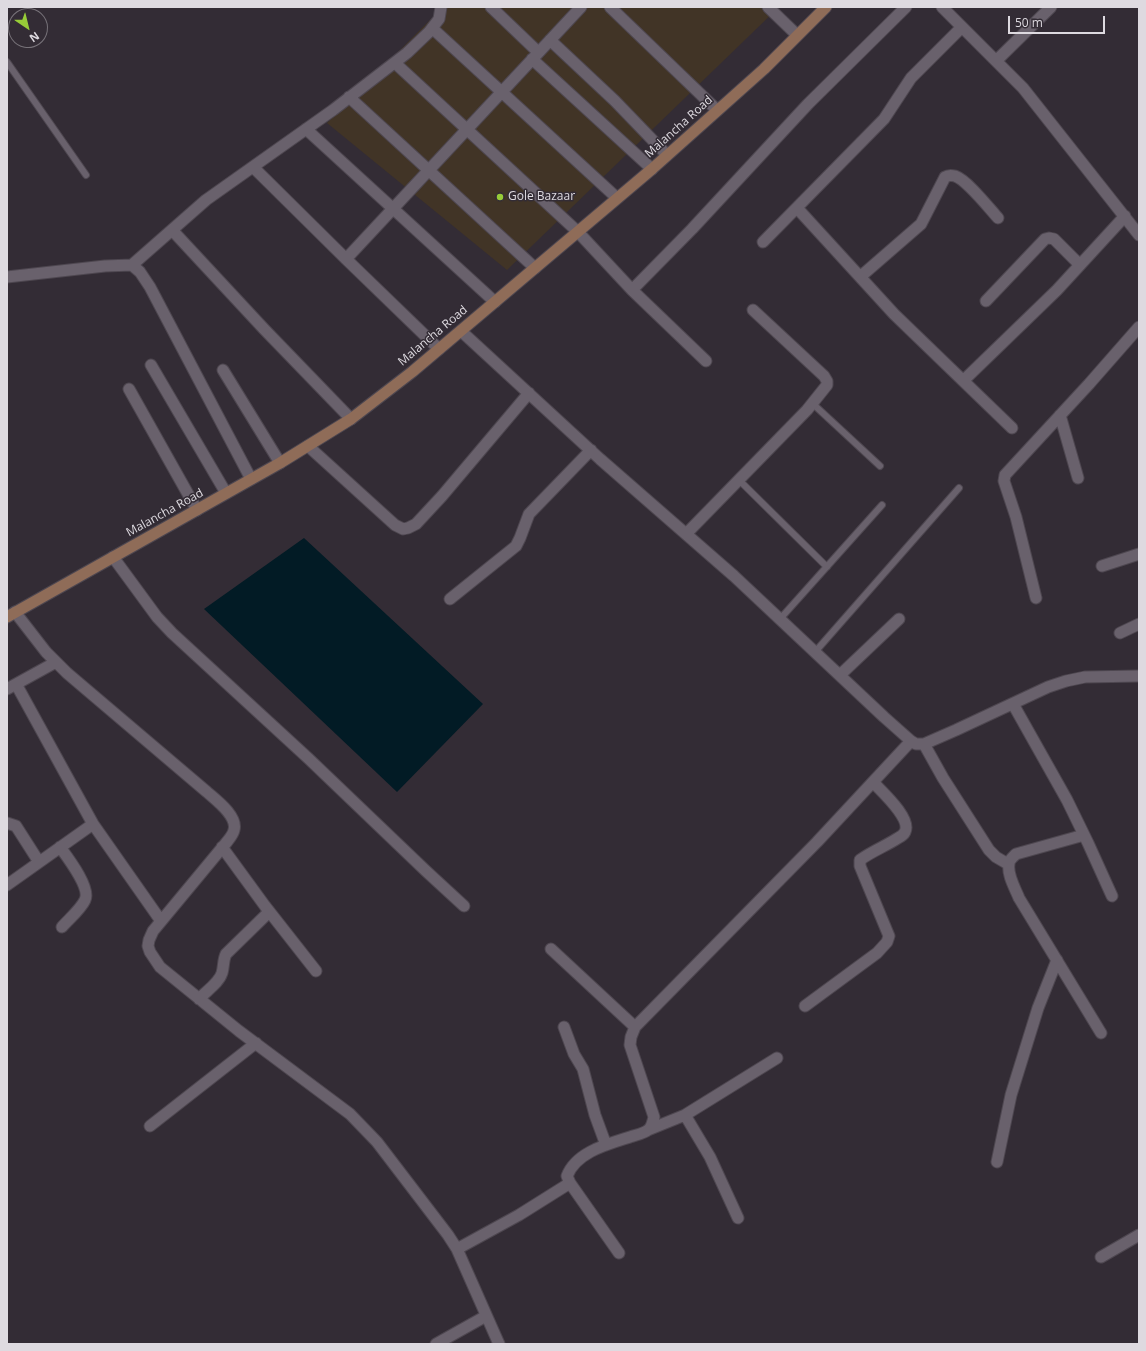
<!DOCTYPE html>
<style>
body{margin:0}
#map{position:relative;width:1146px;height:1351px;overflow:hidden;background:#332c35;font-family:"Open Sans",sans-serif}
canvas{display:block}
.frame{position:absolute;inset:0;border:8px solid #dedae0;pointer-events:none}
.north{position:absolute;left:8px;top:8px;width:40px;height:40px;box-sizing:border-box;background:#332c35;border:1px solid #777279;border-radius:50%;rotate:145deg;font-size:11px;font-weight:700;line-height:16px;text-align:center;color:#dedae0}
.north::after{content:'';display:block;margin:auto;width:14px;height:18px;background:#97cc38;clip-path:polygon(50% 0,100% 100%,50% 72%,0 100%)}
.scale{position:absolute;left:1008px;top:16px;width:97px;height:18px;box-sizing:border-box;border:2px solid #dedae0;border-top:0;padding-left:5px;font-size:12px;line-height:14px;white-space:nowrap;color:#dedae0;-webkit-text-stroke:3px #332c35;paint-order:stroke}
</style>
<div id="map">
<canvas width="1146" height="1351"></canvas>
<div class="frame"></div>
<div class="north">N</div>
<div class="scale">50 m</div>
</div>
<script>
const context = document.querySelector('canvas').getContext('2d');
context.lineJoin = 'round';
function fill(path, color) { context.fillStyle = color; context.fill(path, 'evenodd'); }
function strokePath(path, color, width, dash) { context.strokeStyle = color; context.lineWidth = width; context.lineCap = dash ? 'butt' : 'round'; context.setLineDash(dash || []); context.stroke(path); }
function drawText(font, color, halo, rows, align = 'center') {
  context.font = font + ' "Open Sans",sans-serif'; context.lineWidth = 3; context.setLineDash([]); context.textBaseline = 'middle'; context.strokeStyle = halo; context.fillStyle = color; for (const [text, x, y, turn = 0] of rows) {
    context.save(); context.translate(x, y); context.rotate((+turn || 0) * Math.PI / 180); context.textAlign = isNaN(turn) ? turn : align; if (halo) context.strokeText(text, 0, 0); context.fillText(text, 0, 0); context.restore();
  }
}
fill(new Path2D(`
 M 443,7 L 779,7 L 507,270 L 327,123 Z`), '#413426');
fill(new Path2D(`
 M 304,538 L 483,704 L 397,792 L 204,609 Z`), '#021b25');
const service = new Path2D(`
 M 7,62 L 86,175
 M 812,403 L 880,466
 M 739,480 L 827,567
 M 780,619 L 882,505
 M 815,652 L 959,488`);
const minor = new Path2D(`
 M 491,7 L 538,52
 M 610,7 L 717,110
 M 768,7 L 797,35
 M 942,7 L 1023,88 L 1139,235
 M 432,28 L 617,198
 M 550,40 L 615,101 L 667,155
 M 532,59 L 652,169
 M 996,61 L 1051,7
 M 395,63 L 578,232 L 632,290 L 706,361
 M 349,97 L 535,268
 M 306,129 L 495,302
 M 253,167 L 346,259 L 439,349
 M 797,208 L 894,314 L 1012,428
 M 172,230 L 264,329 L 351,419
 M 763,242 L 884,119 L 911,78 L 962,27
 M 346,259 L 581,7
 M 132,265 L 206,200 L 333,110 L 407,53 L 429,32 L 439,19 L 441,7
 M 7,277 L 105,266 L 132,265 L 140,272 L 150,287 L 251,479
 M 860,277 L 921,224 L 945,177 C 948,175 951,175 955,176 C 967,180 989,208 998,218
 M 632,290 L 692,229 L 808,104 L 906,7
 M 986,301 L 1045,239 L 1049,238 L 1054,239 L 1080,265
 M 461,331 L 600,459 L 734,576 L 884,717 L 911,741 L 916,744 L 924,744 L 956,730 L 1048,687 L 1066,681 L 1085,677 L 1139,676
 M 151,365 L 226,493
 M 223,370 L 280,463
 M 964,380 L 1057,290 L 1125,216
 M 129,389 L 197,510
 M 1060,415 L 1078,478
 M 308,446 L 395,525 L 403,529 L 408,528 L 416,524 L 442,496 L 529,393
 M 686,534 L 807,410 L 827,385 L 827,381 L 824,376 L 753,310
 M 113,557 L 157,617 L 172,633 L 309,759 L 426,871 L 464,906
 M 1102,566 L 1139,554
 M 1036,598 L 1016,517 L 1004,481 L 1005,475 L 1089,384 L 1139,327
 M 450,599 L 516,546 L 520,538 L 529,514 L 591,450
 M 15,612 L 46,652 L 67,673 L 207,792 C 216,800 238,816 234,830 C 233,835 229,839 226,843 L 153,931 L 149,940 L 148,946 L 150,952 L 160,967 L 239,1031 L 350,1114 L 377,1142 L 448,1235 L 457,1249 L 499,1344
 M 1120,633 L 1139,624
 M 840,675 L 899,619
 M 16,684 L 93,824 L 161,921
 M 7,689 L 56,662
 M 1013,704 L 1067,800 L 1088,843 L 1112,896
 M 924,744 L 943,778 L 989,850 L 996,857 L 1008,864
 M 7,823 L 16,826 L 39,862
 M 1084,835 L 1016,854 C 1013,857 1009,860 1009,864 C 1007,875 1015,888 1019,898 L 1101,1033
 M 60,847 C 68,858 91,888 85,900 C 81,909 68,920 62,927
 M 222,847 L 265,906 L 316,971
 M 7,885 L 93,824
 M 551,949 L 635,1027
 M 199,999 C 206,991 219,983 222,973 C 224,966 223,960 226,954 L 269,912
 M 805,1006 L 877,953 L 887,942 L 889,936 L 860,866 L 860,860 C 872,851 886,846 898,838 C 900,837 904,834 905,832 C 912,818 881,791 873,782
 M 564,1027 L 574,1054 L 583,1069 L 595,1115 L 606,1145
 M 685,1115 L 710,1157 L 738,1218
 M 150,1126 L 256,1043
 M 648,1130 L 685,1115 L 777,1058
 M 997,1162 L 1011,1095 L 1038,1008 L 1057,960
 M 457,1249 L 519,1215 L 570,1183
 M 619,1253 L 570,1183 L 567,1176 C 576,1152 608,1144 630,1137 C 635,1135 643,1134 648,1130 C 651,1128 653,1121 654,1117 L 630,1045 L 631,1037 L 635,1027 L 817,842 L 911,741
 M 1101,1257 L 1139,1235
 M 436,1344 L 486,1316`);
const secondary = new Path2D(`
 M 7,617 L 280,463 L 351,419 L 412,372 L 652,169 L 764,69 L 826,7`);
strokePath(service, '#4e4750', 8);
strokePath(minor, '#4e4750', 13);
strokePath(secondary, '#4e4750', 13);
strokePath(service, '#69616c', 6);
strokePath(minor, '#69616c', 11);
strokePath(secondary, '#8f6c58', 11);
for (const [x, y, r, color] of [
 [500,197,4,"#97cc38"]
]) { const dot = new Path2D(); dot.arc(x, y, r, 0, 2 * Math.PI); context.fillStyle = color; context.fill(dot); strokePath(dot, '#332c35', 1.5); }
drawText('12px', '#dedae0', '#332c35', [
 ["Malancha Road",679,127,-42],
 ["Malancha Road",433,336,-40],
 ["Malancha Road",165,513,-29]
]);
drawText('12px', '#dedae0', '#332c35', [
 ["Gole Bazaar",508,197]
], 'left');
</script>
